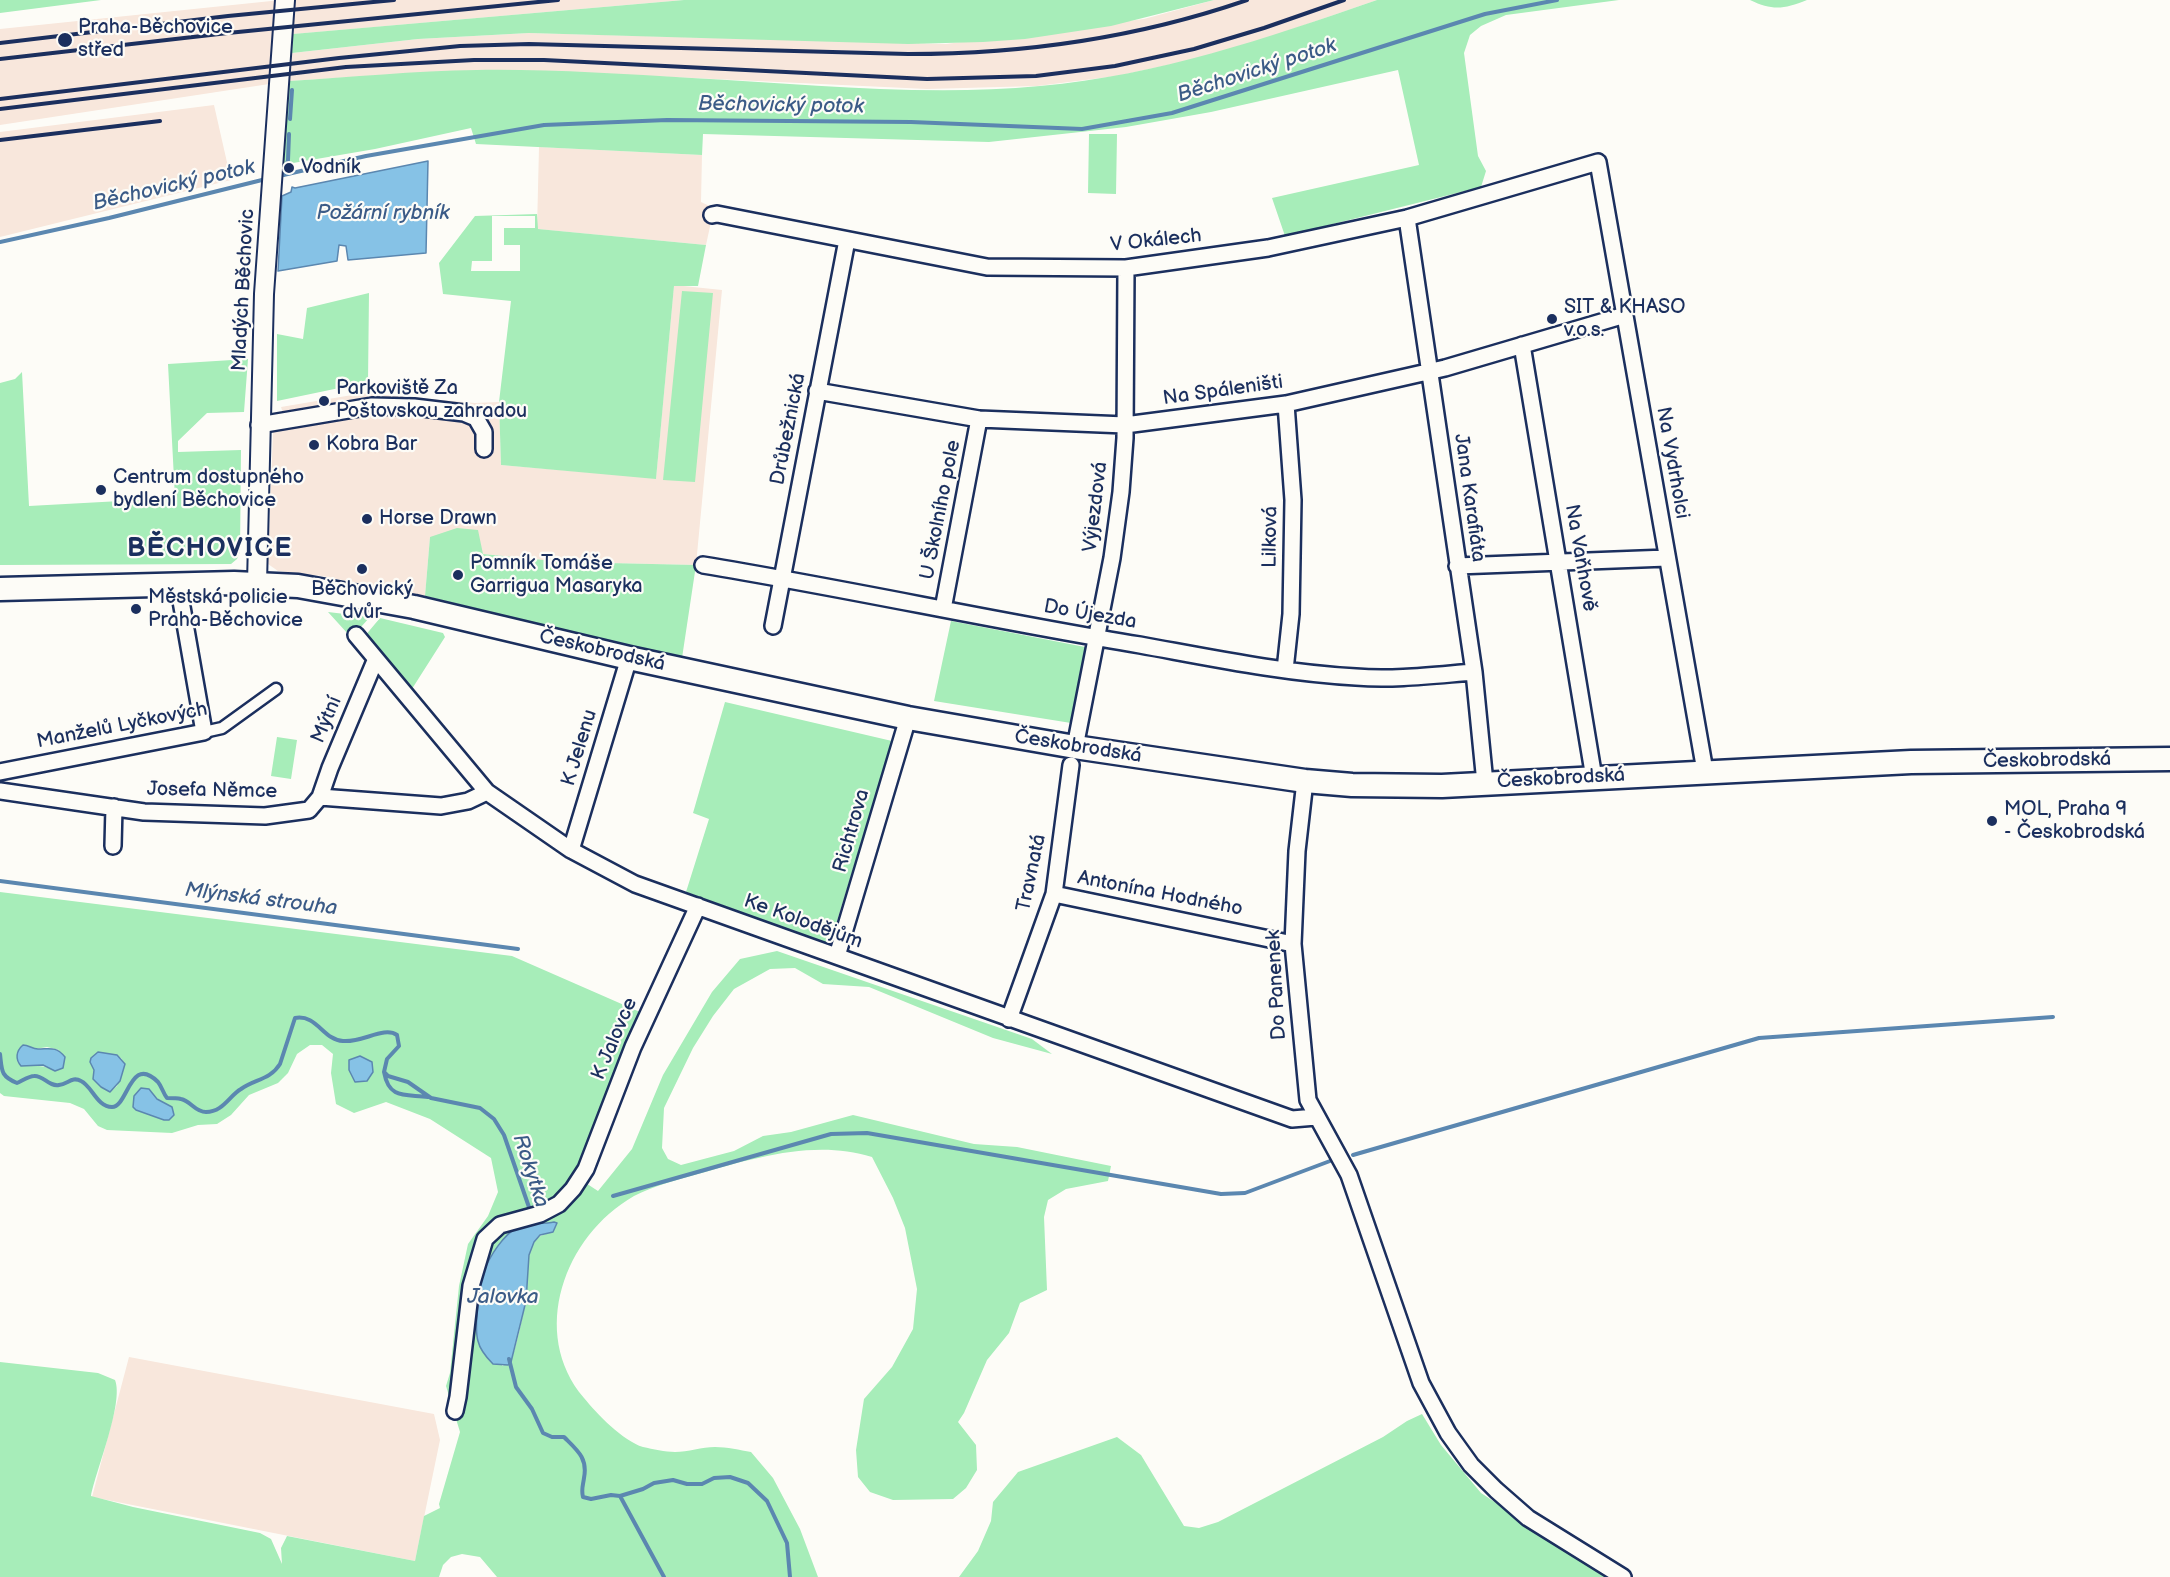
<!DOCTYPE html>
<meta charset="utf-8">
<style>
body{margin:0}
canvas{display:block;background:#fdfcf7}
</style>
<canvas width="2170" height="1577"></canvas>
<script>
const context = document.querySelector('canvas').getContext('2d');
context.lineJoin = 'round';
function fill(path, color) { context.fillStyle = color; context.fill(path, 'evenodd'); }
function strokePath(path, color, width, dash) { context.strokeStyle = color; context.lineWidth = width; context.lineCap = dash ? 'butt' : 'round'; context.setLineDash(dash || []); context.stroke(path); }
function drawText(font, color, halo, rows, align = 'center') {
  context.font = font + ' "Balsamiq Sans",sans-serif'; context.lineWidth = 4.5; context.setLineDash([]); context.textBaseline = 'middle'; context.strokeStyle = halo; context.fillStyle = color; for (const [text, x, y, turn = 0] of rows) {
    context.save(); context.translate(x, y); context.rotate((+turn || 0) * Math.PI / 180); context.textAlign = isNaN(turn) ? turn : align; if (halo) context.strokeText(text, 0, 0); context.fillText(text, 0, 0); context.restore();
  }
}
fill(new Path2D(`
 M 281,0 L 684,0 L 294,34 L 292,53 L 418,39 L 529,33 L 946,44 L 1144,19 L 1214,0 L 1377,0 L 1267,38 L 1196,59 L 1117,76 L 1037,86 L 927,89 L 544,71 L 431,72 L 289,81 L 0,125 L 0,29 Z
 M 214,105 L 231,180 L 0,237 L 0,132 Z
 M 539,147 L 702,155 L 701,202 L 714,208 L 706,245 L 537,229 Z
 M 674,285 L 722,290 L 696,565 L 564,562 L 483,554 L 430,537 L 425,596 L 322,576 L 278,571 L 268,564 L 273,432 L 287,425 L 281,407 L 364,393 L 475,403 L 499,402 L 501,465 L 656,478 Z
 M 129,1357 L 434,1414 L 440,1440 L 415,1561 L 92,1497 Z`), '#f8e7dc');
fill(new Path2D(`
 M 0,0 L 101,0 L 0,13 Z
 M 684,0 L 1214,0 L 1111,26 L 1025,39 L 983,42 L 908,44 L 529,33 L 418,39 L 292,53 L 293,34 Z
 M 1377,0 L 1619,0 L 1506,15 L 1481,26 L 1470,35 L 1464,53 L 1478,156 L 1486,171 L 1481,187 L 1285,236 L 1272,198 L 1419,165 L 1398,70 L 1211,112 L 1126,127 L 989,142 L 703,134 L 702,155 L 476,144 L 471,128 L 375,149 L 293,163 L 282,163 L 289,81 C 352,77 414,71 477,70 C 549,69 621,74 692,78 C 807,84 925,97 1040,86 C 1160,75 1264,39 1377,0 Z
 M 1750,0 L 1807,0 C 1784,9 1773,11 1750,0 Z
 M 1089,134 L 1117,134 L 1116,194 L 1088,193 Z
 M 537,214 L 538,229 L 706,245 L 698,286 L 674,286 L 656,479 L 501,465 L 499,402 L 511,301 L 443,294 L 439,263 L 475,216 ZM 492,216 L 535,216 L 535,228 L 504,228 L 504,245 L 520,245 L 520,271 L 471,271 L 472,261 L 492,261 Z
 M 682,291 L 713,293 L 695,482 L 663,480 Z
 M 369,293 L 368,382 L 277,401 L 277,334 L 303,339 L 307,308 Z
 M 248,359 L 244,412 L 207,413 L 178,441 L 178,452 L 241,450 L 240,552 L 237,559 L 231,564 L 0,565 L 0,383 L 15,379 L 22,372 L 29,506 L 175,498 L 168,364 Z
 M 457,528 L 478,530 L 483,554 L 564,562 L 696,565 L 682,658 L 425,596 L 430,537 Z
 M 328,612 L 370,617 L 361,627 L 348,634 Z
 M 380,618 L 443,633 L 445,637 L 410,692 L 364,637 Z
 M 951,621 L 1085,647 L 1071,723 L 934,701 Z
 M 725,702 L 892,741 L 830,944 L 686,892 L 709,819 L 693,813 Z
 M 277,737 L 297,740 L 291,779 L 271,776 Z
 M 0,892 L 512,956 L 640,1012 L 575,1176 L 598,1191 L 632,1149 L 663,1075 L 712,992 L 740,959 L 777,951 L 1032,1039 L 1052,1054 L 993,1038 L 869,987 L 823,984 L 795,968 L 770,969 L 734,989 L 713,1016 L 693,1048 L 664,1108 L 662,1148 L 668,1159 L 681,1165 L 734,1151 L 763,1136 L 791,1132 L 853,1115 L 974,1144 L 1017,1147 L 1111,1166 L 1108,1181 L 1066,1189 L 1048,1200 L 1044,1217 L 1047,1290 L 1020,1303 L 1009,1333 L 987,1360 L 964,1413 L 958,1422 L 976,1445 L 977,1470 L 966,1488 L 953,1499 L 893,1500 L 870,1492 L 858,1477 L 856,1450 L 864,1399 L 892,1367 L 913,1329 L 917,1289 L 905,1228 L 893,1198 L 872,1157 C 815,1139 754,1158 698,1174 C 677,1180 653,1186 634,1196 C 564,1236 529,1333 584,1398 C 597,1414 623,1441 643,1447 C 653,1449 665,1452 675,1452 C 688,1452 702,1447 715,1447 C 727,1447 740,1450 751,1452 L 773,1478 L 800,1529 L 818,1577 L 497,1577 L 480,1557 L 462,1554 L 451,1557 L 443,1565 L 439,1577 L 0,1577 L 0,1362 L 98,1373 L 115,1380 C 124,1403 96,1470 91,1496 L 133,1507 L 260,1533 L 271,1539 L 282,1564 L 281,1548 L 287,1536 L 415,1561 L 424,1516 L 440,1508 L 439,1504 L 460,1432 L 446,1386 L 450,1373 L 459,1286 L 468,1244 L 488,1216 L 498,1192 L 491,1158 L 430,1119 L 386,1102 L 354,1113 L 336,1104 L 331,1073 L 333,1054 L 322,1045 L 310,1045 L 297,1054 L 288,1073 L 278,1083 L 249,1095 L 231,1115 L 217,1124 L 198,1125 L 172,1133 L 107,1130 L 98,1126 L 84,1109 L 70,1103 L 4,1096 L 0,1093 ZM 47,1047 L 59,1050 L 51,1069 C 40,1064 30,1067 18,1063 L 17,1052 ZM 104,1053 L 121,1058 L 125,1064 L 117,1086 L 110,1092 C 88,1078 90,1073 104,1053 ZM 153,1095 L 163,1103 L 160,1119 L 151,1114 L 146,1114 ZM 549,1223 L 553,1232 C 546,1234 538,1235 534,1242 C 523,1259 528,1284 525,1302 C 522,1322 517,1342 511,1362 L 502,1366 L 527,1224 Z
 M 1422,1414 L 1441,1445 L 1481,1493 L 1609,1577 L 959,1577 L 978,1551 L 991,1521 L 993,1502 L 1018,1472 L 1117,1437 L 1141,1455 L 1184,1526 L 1199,1528 L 1218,1522 L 1383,1437 L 1407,1421 Z`), '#a7edb9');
const water = new Path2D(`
 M 428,161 L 426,253 L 348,260 L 346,246 L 339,245 L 337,261 L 278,271 L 282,196 L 291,192 L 292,187 L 295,188 Z
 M 23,1045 C 29,1045 32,1049 38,1049 C 50,1049 56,1046 65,1057 L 63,1068 L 55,1071 L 43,1065 L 21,1066 C 15,1059 16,1051 23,1045 Z
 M 98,1052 L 117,1055 L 125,1064 L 120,1081 L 110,1092 L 101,1087 L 93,1079 L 94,1070 L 90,1062 L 91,1058 Z
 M 360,1056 L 372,1062 L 373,1072 L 367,1081 L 355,1082 L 349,1070 L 349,1060 Z
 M 141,1088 L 149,1089 L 157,1099 L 172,1107 L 174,1115 L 169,1120 L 164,1120 L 136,1110 L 133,1107 L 134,1096 Z
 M 554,1222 L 557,1223 L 553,1232 L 540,1235 L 534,1242 L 529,1255 L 526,1301 L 511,1362 L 508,1365 L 493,1364 C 486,1357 480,1350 478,1341 C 474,1328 479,1285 484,1271 C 490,1256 503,1235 518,1227 C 529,1221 542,1225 554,1222 Z`);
fill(water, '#86c2e6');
strokePath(water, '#5b87b0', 1.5);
strokePath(new Path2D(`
 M 290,119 L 292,90
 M 284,175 L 288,160 L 289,134
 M 279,176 L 366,156 L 544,125 L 667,120 L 911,122 L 1082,129 L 1172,113 L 1485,14 L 1557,0
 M 0,242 L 109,218 L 266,179
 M 0,881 L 518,949
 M 0,1054 C 2,1070 0,1076 17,1083 C 22,1081 29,1076 34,1076 C 43,1075 49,1087 59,1085 C 68,1084 72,1076 81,1081 C 92,1086 97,1107 112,1107 C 128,1107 130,1054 158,1082 C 162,1087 163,1093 167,1098 C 172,1098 177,1098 181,1099 C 191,1101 195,1112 206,1112 C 223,1112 229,1096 241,1089 C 255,1079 270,1080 280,1064 L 295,1018 C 317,1014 323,1040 343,1041 C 362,1043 384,1026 397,1035 L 399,1046 L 387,1059 L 384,1072 L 388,1076 L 408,1082 L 431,1098 L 480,1108 L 494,1119 L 504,1135 L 531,1213
 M 384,1072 C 389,1100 406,1094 428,1097
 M 1353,1155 L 1759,1038 L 2053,1017
 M 613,1196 L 831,1134 L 867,1133 L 1221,1194 L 1245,1193 L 1330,1161
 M 509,1359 L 516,1387 L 532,1409 L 543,1433 L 552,1437 L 564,1437 C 577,1450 588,1458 584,1478 C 583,1486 581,1489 583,1497 L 591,1499 L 611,1495 L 620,1496 L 643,1489 L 654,1483 L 673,1480 L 687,1484 L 702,1484 L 714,1478 L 730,1477 L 748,1483 L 767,1501 L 787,1543 L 790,1577
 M 620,1496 L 664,1577`), '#5b87b0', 4);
const pedestrian = new Path2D(`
 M 204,732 L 222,728 L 276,689`);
const minor = new Path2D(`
 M 712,215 L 717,214 L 987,267 L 1126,268 L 1268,248 L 1407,218 L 1598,162 L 1705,771
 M 1407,218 L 1474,672 L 1485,783
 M 1522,345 L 1594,778
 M 817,391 L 979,419 L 1125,425 L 1286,404 L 1445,368 L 1625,315
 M 259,425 L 372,406 L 414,407 L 464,413 L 476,418 L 484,432 L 484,449
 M 703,565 C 849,589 994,621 1140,645 C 1212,658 1283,673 1356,677 C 1395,680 1435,675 1474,672
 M 1457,566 L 1667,558
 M 943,609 L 979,419
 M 773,626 L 847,240
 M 356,635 L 487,792 L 571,850 L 635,884 L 1292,1119 L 1316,1117
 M 1285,670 L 1291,614 L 1293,500 L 1286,404
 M 1075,747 L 1112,558 L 1121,492 L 1125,438 L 1126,268
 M 0,772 L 204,732 L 178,584
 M 1305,781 L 1297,851 L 1293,944 L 1308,1100 L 1349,1175 L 1421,1383 L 1448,1433 L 1471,1465 L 1496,1490 L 1528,1518 L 1623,1577
 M 0,791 L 144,812 L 265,816 L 309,810 L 320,797 L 330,768 L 375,661
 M 320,797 L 441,806 L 468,801 L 487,792
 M 113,846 L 114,807
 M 571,850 L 629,658
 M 1054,894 L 1293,944
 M 837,956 L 908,718
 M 1009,1019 L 1054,894 L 1071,765
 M 455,1411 L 458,1397 L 471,1286 L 485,1239 L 500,1225 L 540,1214 L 559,1204 L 573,1189 L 586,1169 L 633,1047 L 698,906`);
const tertiary = new Path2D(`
 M 257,583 L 264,294 L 285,0`);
const primary = new Path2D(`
 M 0,589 L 234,583 L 298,586 L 414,607 L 629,658 L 908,718 L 1075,747 L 1305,781 L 1352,785 L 1442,786 L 1911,762 L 2170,759`);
strokePath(pedestrian, '#1b2f5e', 15);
strokePath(minor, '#1b2f5e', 20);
strokePath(tertiary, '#1b2f5e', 22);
strokePath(primary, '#1b2f5e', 27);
strokePath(pedestrian, '#fdfcf7', 10);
strokePath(minor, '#fdfcf7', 15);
strokePath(tertiary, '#fdfcf7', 18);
strokePath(primary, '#fdfcf7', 22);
strokePath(new Path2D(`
 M 0,43 L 228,16 L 394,0
 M 0,59 L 228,33 L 558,0
 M 0,99 L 339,58 L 460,46 L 529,44 L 908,54 C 1024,54 1137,38 1247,0
 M 0,109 L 346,67 L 474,60 L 544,60 L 927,79 L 1036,76 L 1115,66 L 1194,49 L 1264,28 L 1344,0
 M 0,140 L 160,121`), '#1b2f5e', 4);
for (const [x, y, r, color] of [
 [65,40,8,"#1b2f5e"],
 [289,168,6,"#1b2f5e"],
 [1552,319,6,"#1b2f5e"],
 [324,401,6,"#1b2f5e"],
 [314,445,6,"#1b2f5e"],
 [101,490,6,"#1b2f5e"],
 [367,519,6,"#1b2f5e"],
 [362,569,6,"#1b2f5e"],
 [458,575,6,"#1b2f5e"],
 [136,609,6,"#1b2f5e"],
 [1992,821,6,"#1b2f5e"]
]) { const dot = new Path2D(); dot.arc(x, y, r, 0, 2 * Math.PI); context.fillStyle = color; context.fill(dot); strokePath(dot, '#fdfcf7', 2); }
drawText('20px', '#1b2f5e', '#fdfcf7', [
 ["Praha-Běchovice",78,28],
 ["střed",78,51],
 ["Vodník",301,168],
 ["SIT & KHASO",1564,308],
 ["v.o.s.",1564,331],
 ["Parkoviště Za",336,389],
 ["Poštovskou zahradou",336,412],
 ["Kobra Bar",326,445],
 ["Centrum dostupného",113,478],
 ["bydlení Běchovice",113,501],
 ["Horse Drawn",379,519],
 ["Pomník Tomáše",470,564],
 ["Garrigua Masaryka",470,587],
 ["Běchovický",362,590,"center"],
 ["dvůr",362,613,"center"],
 ["Městská policie",148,598],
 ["Praha-Běchovice",148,621],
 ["MOL, Praha 9",2004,810],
 ["- Českobrodská",2004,833]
], 'left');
drawText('20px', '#1b2f5e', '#fdfcf7', [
 ["V Okálech",1156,241,-6],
 ["Mladých Běchovic",244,290,-87],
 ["Na Spáleništi",1223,391,-8],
 ["Drůbežnická",789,429,-79],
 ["Na Vydrholci",1672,463,80],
 ["Jana Karafiáta",1469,498,82],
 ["Výjezdová",1096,507,-83],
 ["U Školního pole",941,510,-79],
 ["Lilková",1271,537,-89],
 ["Na Vaňhově",1580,558,80],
 ["Do Újezda",1090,615,10],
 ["Českobrodská",602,651,13],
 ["Mýtní",327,720,-67],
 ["Manželů Lyčkových",122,726,-11],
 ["Českobrodská",1078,747,9],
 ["K Jelenu",580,748,-73],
 ["Českobrodská",2047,761,-1],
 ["Českobrodská",1561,779,-3],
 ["Josefa Němce",212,791,1],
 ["Richtrova",852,831,-74],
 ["Travnatá",1032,873,-78],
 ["Antonína Hodného",1160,894,11],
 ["Ke Kolodějům",803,922,20],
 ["Do Panenek",1277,985,-93],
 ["K Jalovce",615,1039,-67]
]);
drawText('italic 21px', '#3b5b87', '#fdfcf7', [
 ["Běchovický potok",1257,71,-18],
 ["Běchovický potok",781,106,1],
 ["Běchovický potok",174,186,-13],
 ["Požární rybník",383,214],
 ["Mlýnská strouha",261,900,7],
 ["Rokytka",530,1171,72],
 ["Jalovka",503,1298]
]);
context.letterSpacing = '1.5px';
drawText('bold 26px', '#1b2f5e', '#fdfcf7', [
 ["BĚCHOVICE",210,549]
]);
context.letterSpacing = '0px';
</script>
